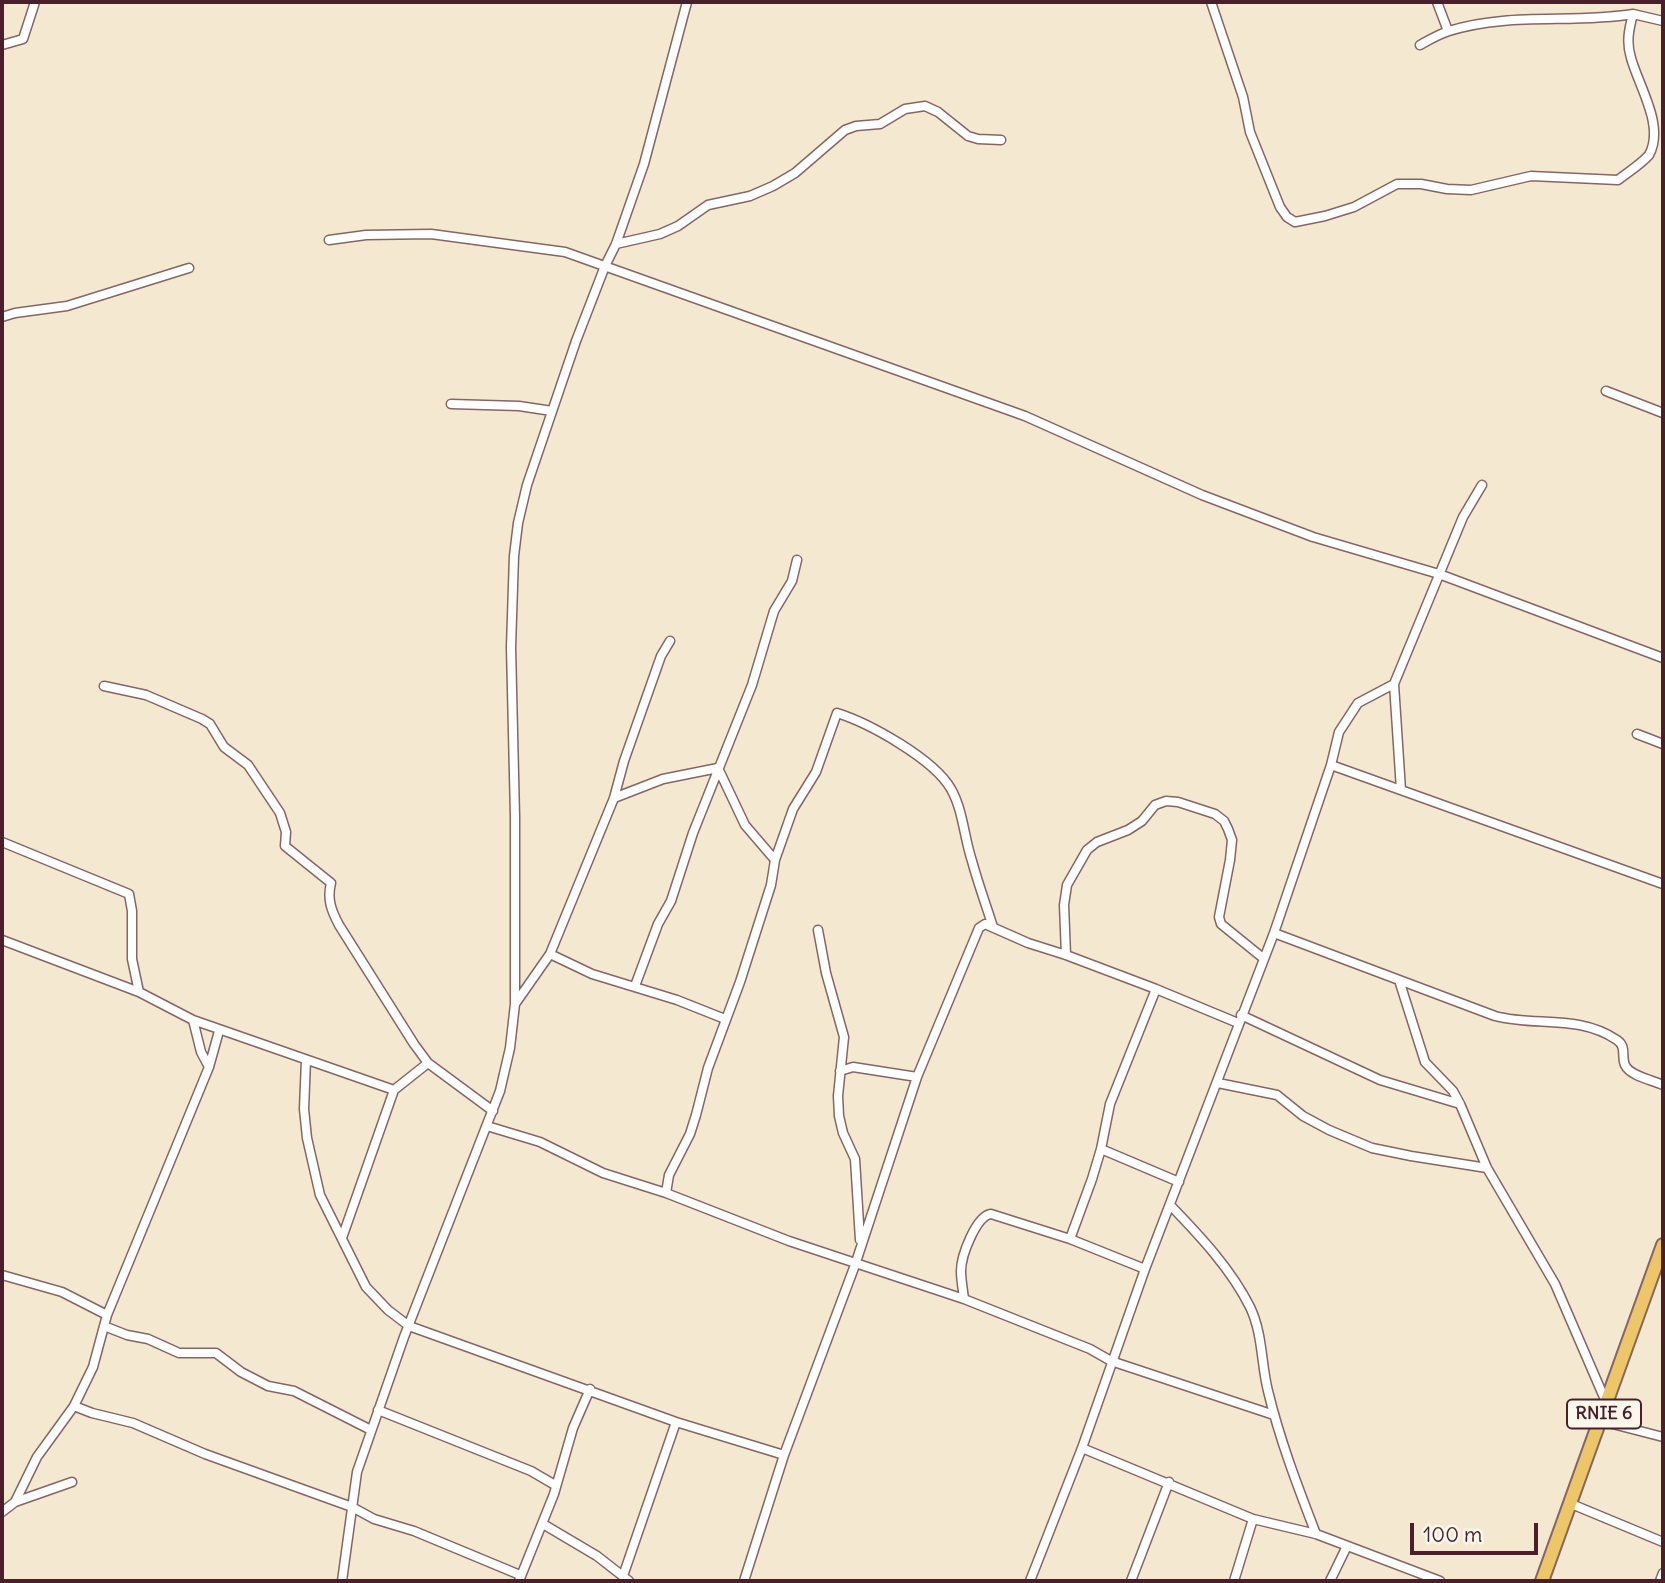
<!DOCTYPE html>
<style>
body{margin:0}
#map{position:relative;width:1665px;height:1583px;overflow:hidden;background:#f4e8d0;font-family:Delius,sans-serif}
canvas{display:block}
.frame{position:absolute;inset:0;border:4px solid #4a1f2b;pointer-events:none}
.scale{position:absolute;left:1410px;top:1523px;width:128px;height:32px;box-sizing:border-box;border:4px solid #4a1f2b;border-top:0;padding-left:9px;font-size:21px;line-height:24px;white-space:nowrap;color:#4a1f2b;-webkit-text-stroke:5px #fbf7ec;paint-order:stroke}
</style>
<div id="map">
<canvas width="1665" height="1583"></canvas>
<div class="frame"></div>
<div class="scale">100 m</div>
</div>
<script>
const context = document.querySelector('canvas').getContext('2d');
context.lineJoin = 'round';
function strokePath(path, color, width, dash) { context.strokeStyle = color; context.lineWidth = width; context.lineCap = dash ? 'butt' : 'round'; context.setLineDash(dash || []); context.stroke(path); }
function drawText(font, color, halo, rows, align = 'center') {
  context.font = font + ' Delius,sans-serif'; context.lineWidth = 7; context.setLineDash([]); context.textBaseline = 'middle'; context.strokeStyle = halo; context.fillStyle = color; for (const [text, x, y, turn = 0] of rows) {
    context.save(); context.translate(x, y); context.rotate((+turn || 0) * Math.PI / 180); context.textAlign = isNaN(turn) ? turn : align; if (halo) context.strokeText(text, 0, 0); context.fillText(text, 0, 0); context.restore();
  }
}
const street = new Path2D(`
 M 1211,2 L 1243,97 L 1250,132 L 1280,207 L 1287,217 L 1295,222 L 1325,216 L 1354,207 L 1397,184 L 1421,184 L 1447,189 L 1471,190 L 1531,176 L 1618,180 C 1628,172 1640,165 1649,155 C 1665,126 1639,87 1631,58 C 1626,42 1629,29 1633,14 L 1663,21
 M 1437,2 L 1448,31
 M 2,45 L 23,39 L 35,2
 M 1420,45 C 1429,40 1439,34 1449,31 C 1509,12 1573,24 1633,14
 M 329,240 L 366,235 L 431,234 L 565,252 L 1025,416 L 1202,495 L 1313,537 L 1439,574 L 1663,658
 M 616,244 L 660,234 L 678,226 L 708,205 L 750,196 L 773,186 L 795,173 L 845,130 L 856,126 L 880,124 L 905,109 L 925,106 L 938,112 L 968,136 L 978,139 L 1001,140
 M 2,317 L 15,313 L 67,306 L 189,268
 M 1606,391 L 1663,413
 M 451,404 L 519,406 L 552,411
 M 104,686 L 146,695 L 202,719 L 210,724 L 224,747 L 248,765 L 280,813 L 286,832 L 285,846 L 331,883 C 327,899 331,910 339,925 L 414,1044 L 428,1063 L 493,1111
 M 1637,734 L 1663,744
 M 1331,765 L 1339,732 L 1358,703 L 1394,684
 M 718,768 L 745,825 L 775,860
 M 1401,790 L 1394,684 L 1463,517 L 1482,485
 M 614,798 L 663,779 L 718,768
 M 2,842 L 129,894 L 132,911 L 132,959 L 139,992
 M 818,930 L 826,973 L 844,1037 L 838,1096 L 839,1116 L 843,1133 L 855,1159 L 860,1240
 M 1274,933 L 1495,1016 C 1536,1027 1578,1014 1617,1040 C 1627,1047 1621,1056 1625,1065 C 1630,1076 1652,1080 1663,1085
 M 2,940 L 139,992 L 193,1020 L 201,1052 L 209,1067 L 107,1315 L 93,1367 L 74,1406 L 37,1457 L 15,1502
 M 550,954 L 592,974 L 677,1000 L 725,1019
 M 1066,955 L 1064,905 L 1067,885 L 1087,850 L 1097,842 L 1128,830 L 1142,821 L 1155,805 L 1166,801 L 1178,802 L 1215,814 L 1224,821 L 1228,829 L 1232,840 L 1230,860 L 1219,917 L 1221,924 L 1263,958
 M 1399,980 L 1425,1062 L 1453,1091 L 1460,1104 L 1487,1168 L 1555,1284 L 1606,1402
 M 635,986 L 658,924 L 671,901 L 693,833 L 752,685 L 774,611 L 792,581 L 797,560
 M 515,1004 L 550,954 L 614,798 L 624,761 L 661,656 L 670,641
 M 1241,1015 L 1380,1080 L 1460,1104
 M 193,1020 L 394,1090
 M 306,1060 L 304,1109 L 307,1138 L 320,1195 L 366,1287 L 388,1310 L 409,1326 L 676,1422 L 784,1455
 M 209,1067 L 219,1031
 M 840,1071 L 853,1067 L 917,1077
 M 1218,1083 L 1277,1095 L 1303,1116 L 1329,1130 L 1372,1148 L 1411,1156 L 1487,1168
 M 487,1126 L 540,1142 L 603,1173 L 666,1193 L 789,1241 L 964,1299 L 1090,1349 L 1111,1361 L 1274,1415
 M 1101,1149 L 1179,1182
 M 666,1193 L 669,1175 L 690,1134 L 696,1115 L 708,1068 L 740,982 L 771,885 L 775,860 L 793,809 L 816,772 L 837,713 C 869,723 934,759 951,789 C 963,810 964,837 972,861 C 978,883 986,905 993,927
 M 1171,1206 C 1200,1236 1231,1269 1250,1307 C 1263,1334 1261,1364 1268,1391 C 1280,1441 1298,1487 1316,1534
 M 342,1238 L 394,1090 L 428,1063
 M 1070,1239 L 1092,1179 L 1101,1149 L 1110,1104 L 1156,989
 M 2,1275 L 62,1292 L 107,1315
 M 964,1299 C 963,1290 961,1280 961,1271 C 961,1256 976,1216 991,1214 L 1070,1239 L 1145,1269
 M 104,1326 L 127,1335 L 148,1339 L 179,1353 L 216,1353 L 241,1372 L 268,1386 L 294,1391 L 371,1430
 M 74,1406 L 92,1413 L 133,1423 L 205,1454 L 352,1507 L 374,1519 L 414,1531 L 520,1575
 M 378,1410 L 531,1471 L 555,1485
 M 1601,1421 L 1663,1437
 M 1082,1448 L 1253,1519 L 1316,1534 L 1440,1581
 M 1569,1503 L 1663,1542
 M 2,1512 L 15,1502 L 72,1482
 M 543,1524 L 597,1556 L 629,1581
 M 623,1576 L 676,1422
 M 342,1581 L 357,1472 L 404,1337 L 500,1091 L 510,1048 L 515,1004 L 515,817 L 511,647 L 514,556 L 518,523 L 527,485 L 576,341 L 605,266 L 616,244 L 644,164 L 687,2
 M 519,1581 L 554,1494 L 573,1428 L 590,1389
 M 744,1581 L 784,1455 L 855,1265 L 917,1077 L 979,928 L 985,924 L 1028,943 L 1066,955 L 1156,989 L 1238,1023
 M 1030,1581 L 1082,1448 L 1145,1269 L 1274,933 L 1331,765 L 1663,884
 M 1131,1581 L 1169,1482
 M 1234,1581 L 1253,1519
 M 1330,1581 L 1347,1546
 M 1660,1581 L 1663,1573`);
const primary = new Path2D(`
 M 1542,1581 L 1663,1245`);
strokePath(street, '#866565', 11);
strokePath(primary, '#866565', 16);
strokePath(street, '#fff', 8);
strokePath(primary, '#ecc669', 12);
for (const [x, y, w] of [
 [1604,1414,74]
]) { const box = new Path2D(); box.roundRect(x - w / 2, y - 14.5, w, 29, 5); context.fillStyle = '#fbf7ec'; context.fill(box); strokePath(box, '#4a1f2b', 2); }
drawText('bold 18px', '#4a1f2b', null, [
 ["RNIE 6",1604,1414]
]);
</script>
